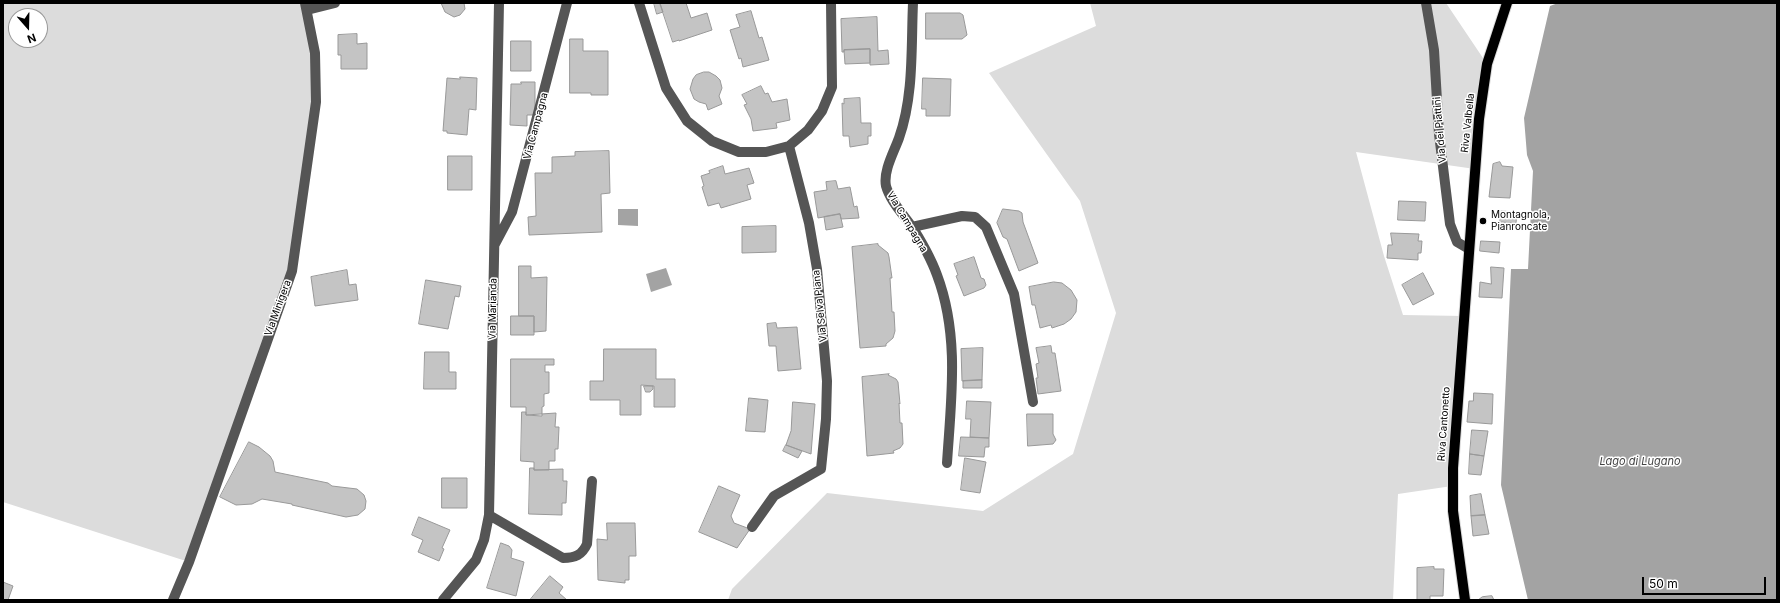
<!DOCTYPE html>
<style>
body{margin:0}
#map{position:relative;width:1780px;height:603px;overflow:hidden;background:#fff;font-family:Inter,sans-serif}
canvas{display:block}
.frame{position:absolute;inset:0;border:4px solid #000;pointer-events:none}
.north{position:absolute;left:8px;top:8px;width:40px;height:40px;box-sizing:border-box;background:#fff;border:1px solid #999;border-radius:50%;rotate:160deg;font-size:11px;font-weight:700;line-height:16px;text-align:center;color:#000}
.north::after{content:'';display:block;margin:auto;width:14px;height:18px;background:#000;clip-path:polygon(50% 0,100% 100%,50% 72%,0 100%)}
.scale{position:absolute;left:1642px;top:577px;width:124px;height:18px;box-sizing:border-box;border:2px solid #000;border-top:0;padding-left:5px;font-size:12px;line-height:14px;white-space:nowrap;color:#000;-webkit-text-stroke:3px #fff;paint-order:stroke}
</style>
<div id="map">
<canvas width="1780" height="603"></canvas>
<div class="frame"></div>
<div class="north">N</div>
<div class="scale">50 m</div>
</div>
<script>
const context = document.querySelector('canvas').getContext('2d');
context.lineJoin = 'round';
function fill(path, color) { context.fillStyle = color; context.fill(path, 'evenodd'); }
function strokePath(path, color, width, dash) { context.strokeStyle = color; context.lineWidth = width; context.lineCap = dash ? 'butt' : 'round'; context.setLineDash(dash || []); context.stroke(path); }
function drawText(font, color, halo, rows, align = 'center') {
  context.font = font + ' Inter,sans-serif'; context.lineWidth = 3; context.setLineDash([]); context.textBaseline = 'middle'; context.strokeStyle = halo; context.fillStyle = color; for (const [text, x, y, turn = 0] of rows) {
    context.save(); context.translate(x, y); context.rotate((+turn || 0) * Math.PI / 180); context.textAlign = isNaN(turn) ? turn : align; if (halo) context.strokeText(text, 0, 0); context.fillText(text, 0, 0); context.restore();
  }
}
fill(new Path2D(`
 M 3,3 L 305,3 L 316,102 L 292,271 L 189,562 L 3,502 ZM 16,16 L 40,16 L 40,40 L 16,40 Z
 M 1090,3 L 1446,3 L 1487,64 L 1475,169 L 1356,152 L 1384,256 L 1403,315 L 1464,316 L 1452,486 L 1398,494 L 1393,600 L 728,600 L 732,589 L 827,493 L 983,511 L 1073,454 L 1116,313 L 1080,201 L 989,73 L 1096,26 Z`), '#dcdcdc');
fill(new Path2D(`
 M 1558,3 L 1777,3 L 1777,600 L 1528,600 L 1501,485 L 1511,269 L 1528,269 L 1533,171 L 1527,155 L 1524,118 L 1550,6 Z
 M 618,209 L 638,209 L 638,226 L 618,225 Z
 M 666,268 L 672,285 L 651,292 L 646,274 Z`), '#a3a3a3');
const building = new Path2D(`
 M 434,3 L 464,3 L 465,9 L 460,15 L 454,17 L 445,12 L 441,3 Z
 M 654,3 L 660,3 L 663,12 L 657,14 Z
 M 660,3 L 686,3 L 691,18 L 707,13 L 712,30 L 679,41 L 679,40 L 673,42 Z
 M 751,11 L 759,38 L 762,37 L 769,60 L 743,67 L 741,58 L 739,59 L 730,30 L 740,27 L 736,15 Z
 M 926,13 L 960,13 L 963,15 L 967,35 L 962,39 L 926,39 Z
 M 877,17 L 878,51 L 888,50 L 889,64 L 870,65 L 870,49 L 844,50 L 844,52 L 842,52 L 841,19 Z
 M 357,34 L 357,44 L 367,43 L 367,69 L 341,69 L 341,55 L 338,55 L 338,35 Z
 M 570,39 L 583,39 L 583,51 L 608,51 L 608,95 L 591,95 L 591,93 L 570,93 Z
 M 511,41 L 531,41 L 531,71 L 511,71 Z
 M 870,49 L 870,63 L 845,64 L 844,50 Z
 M 704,72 L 709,72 L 716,76 L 720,80 L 722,88 L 719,96 L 722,104 L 708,110 L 706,104 L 699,102 L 694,99 L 690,89 L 693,79 L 696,75 Z
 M 460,77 L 477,78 L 476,110 L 469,109 L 467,135 L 447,133 L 447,131 L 443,131 L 447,78 L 460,79 Z
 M 923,78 L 951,79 L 950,116 L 926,116 L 926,109 L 922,109 Z
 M 521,82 L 535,82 L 535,115 L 527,115 L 527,126 L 510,125 L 511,84 L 521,84 Z
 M 761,86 L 765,94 L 768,93 L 772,102 L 787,99 L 790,120 L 776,123 L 777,128 L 753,131 L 751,119 L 744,105 L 747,104 L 742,95 Z
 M 860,98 L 861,123 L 871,123 L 871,136 L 868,136 L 868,144 L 850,147 L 849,136 L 843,136 L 842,103 L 844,104 L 844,99 Z
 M 609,151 L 610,193 L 601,194 L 602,232 L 529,235 L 528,217 L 536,216 L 535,173 L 552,173 L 552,157 L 575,156 L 575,152 Z
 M 448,156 L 472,156 L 472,190 L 448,190 Z
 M 1500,162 L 1502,166 L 1513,167 L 1510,198 L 1489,197 L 1493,164 Z
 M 723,166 L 725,174 L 749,168 L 754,183 L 747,185 L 751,199 L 721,208 L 719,203 L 708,206 L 702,187 L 704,186 L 701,176 L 710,173 L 709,171 Z
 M 836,181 L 838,189 L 850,187 L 854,207 L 857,206 L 859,218 L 841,219 L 840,214 L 818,218 L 814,192 L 827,190 L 826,182 Z
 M 1399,201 L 1426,202 L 1425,221 L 1398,220 Z
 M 1003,209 L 1019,211 L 1022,213 L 1023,222 L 1038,263 L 1019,271 L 1007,239 L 1003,237 L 997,223 Z
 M 1501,211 L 1517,212 L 1516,223 L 1500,222 Z
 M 840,214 L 843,227 L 826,230 L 824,217 Z
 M 776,226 L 776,252 L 742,253 L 742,227 Z
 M 1391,233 L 1419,234 L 1418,241 L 1422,241 L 1421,253 L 1418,253 L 1418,260 L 1387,258 L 1388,245 L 1392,245 Z
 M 1481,241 L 1500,242 L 1499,253 L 1480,251 Z
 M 878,244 L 878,245 L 888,253 L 889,257 L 892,278 L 890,278 L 892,312 L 894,312 L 895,331 L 893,338 L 886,344 L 886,346 L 860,348 L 852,247 Z
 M 974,257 L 981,278 L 984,279 L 986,285 L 984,288 L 964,296 L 956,276 L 958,275 L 954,264 Z
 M 519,266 L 531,266 L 531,278 L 547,277 L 546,331 L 534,332 L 534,316 L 519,316 Z
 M 1491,267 L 1504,268 L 1502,298 L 1479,297 L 1480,282 L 1491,284 Z
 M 347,270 L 349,285 L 356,284 L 358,300 L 315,306 L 311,277 Z
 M 1423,273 L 1434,294 L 1413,305 L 1402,285 Z
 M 426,280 L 461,286 L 459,297 L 455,296 L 448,329 L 419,324 Z
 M 1054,282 L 1062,283 L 1071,290 L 1077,300 L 1076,312 L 1071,319 L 1064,324 L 1052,328 L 1051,325 L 1040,328 L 1035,305 L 1032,305 L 1029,287 Z
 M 511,316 L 534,316 L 534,335 L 511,335 Z
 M 776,323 L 777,328 L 797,327 L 801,369 L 778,371 L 776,346 L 769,346 L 767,324 Z
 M 1051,346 L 1052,353 L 1055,353 L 1061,391 L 1038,394 L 1036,378 L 1038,378 L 1036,364 L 1039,363 L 1036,348 Z
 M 983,348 L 982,380 L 962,381 L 961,349 Z
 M 604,349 L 656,349 L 656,379 L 675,379 L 675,407 L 654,407 L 654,386 L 641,385 L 641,415 L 620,415 L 620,400 L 590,400 L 590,381 L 603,381 Z
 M 425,352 L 449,352 L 449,372 L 456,372 L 456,389 L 424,389 Z
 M 511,359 L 554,359 L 554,365 L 545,365 L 545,372 L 549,372 L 549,393 L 544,394 L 544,406 L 542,407 L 542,416 L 526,415 L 526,407 L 511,407 Z
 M 889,374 L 888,375 L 896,379 L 898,382 L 900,404 L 899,403 L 900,423 L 902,423 L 903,444 L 900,448 L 893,451 L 894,453 L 867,456 L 862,377 Z
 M 982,380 L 982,388 L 963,388 L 963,381 Z
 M 644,386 L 653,386 L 653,389 L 650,392 L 646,392 Z
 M 1474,393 L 1493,394 L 1492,424 L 1467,422 L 1469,401 L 1473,401 Z
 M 749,398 L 768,400 L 765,432 L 746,431 Z
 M 967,401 L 991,402 L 989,438 L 970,437 L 971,419 L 966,419 Z
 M 793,402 L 815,404 L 811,454 L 786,445 L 791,431 Z
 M 522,412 L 526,412 L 526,415 L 556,413 L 555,427 L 559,427 L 558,449 L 555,449 L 555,461 L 549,461 L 549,470 L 534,470 L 534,462 L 521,461 Z
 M 1027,414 L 1053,414 L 1053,434 L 1056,440 L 1053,444 L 1028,446 Z
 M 1472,430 L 1488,431 L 1484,456 L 1470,454 Z
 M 961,437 L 989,438 L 989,447 L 985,447 L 984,457 L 959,456 Z
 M 249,442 L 259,447 L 270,456 L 273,461 L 275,472 L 328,483 L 332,486 L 357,489 L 364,495 L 366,501 L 365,509 L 358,515 L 346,517 L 292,505 L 292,504 L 262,499 L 252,504 L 236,505 L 220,497 Z
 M 786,445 L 802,451 L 798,458 L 783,451 Z
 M 1470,454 L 1484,456 L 1481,475 L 1469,474 Z
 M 965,458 L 986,462 L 980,493 L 961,490 Z
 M 530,468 L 534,468 L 534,470 L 563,469 L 563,481 L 567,481 L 566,503 L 562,503 L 562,515 L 529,514 Z
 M 442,478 L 467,478 L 467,508 L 442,508 Z
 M 719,486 L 740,495 L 731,516 L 734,523 L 750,529 L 737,548 L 699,532 Z
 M 1481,494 L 1485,515 L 1471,516 L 1470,496 Z
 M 1485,515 L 1489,534 L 1473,536 L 1471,516 Z
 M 419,517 L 450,530 L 442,548 L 444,549 L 439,561 L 418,552 L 423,540 L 412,535 Z
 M 607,523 L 635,523 L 636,556 L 629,556 L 629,580 L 625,580 L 625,583 L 598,580 L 597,539 L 607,540 Z
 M 501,543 L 509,546 L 512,550 L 511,558 L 524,562 L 516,596 L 487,588 Z
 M 1434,567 L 1434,569 L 1444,569 L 1443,596 L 1430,596 L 1430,600 L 1417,600 L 1417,568 Z
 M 550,576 L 563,587 L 559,593 L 567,600 L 530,600 Z
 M 3,582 L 13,586 L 8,600 L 3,600 Z
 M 1492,596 L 1494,600 L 1478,600 L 1482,597 Z`);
fill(building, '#c4c4c4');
strokePath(building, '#999', 1);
const major = new Path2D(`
 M 1465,600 L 1453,511 L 1453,468 L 1479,119 L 1487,64 L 1507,3`);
strokePath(major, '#dbdbdb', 12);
strokePath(new Path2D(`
 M 639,3 L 666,88 L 687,121 L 712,141 L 739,152 L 766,152 L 789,146 L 808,130 L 822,111 L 832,87 L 831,3
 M 913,3 C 911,47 914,96 899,138 C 894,152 883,171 886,186 C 890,201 904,215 912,227 C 921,240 932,261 937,275 C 960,336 951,400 947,463
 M 1426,3 L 1434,50 L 1439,134 L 1450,224 L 1457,242 L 1469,249
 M 307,10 L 335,3
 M 912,227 L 962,216 L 975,217 L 986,227 L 1014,294 L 1033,402
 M 495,244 L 512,212 L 567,3
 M 489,515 L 563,558 C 575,558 582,555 587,544 L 592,481
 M 752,527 L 774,496 L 821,469 L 826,419 L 827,381 L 817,269 L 809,223 L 789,146
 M 173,600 L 189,562 L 292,271 L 316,102 L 315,53 L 305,3
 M 443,600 L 476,560 L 484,540 L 489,515 L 499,3`), '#555', 10);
strokePath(major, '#000', 10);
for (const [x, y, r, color] of [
 [1483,221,4,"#000"]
]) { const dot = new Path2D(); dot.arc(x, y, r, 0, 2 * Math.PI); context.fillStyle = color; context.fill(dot); strokePath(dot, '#fff', 1.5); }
drawText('10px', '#000', '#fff', [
 ["Riva Valbella",1468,123,-84],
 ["Via Campagna",536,126,-75],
 ["Via dei Piattini",1440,130,-95],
 ["Via Campagna",907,222,59],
 ["Via Selva Piana",820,306,-96],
 ["Via Minigera",278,308,-70],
 ["Via Marianda",493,309,-89],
 ["Riva Cantonetto",1444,424,-86]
]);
drawText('10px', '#000', '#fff', [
 ["Montagnola,",1491,215],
 ["Pianroncate",1491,227]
], 'left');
drawText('italic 11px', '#444', '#fff', [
 ["Lago di Lugano",1640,462]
]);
</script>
